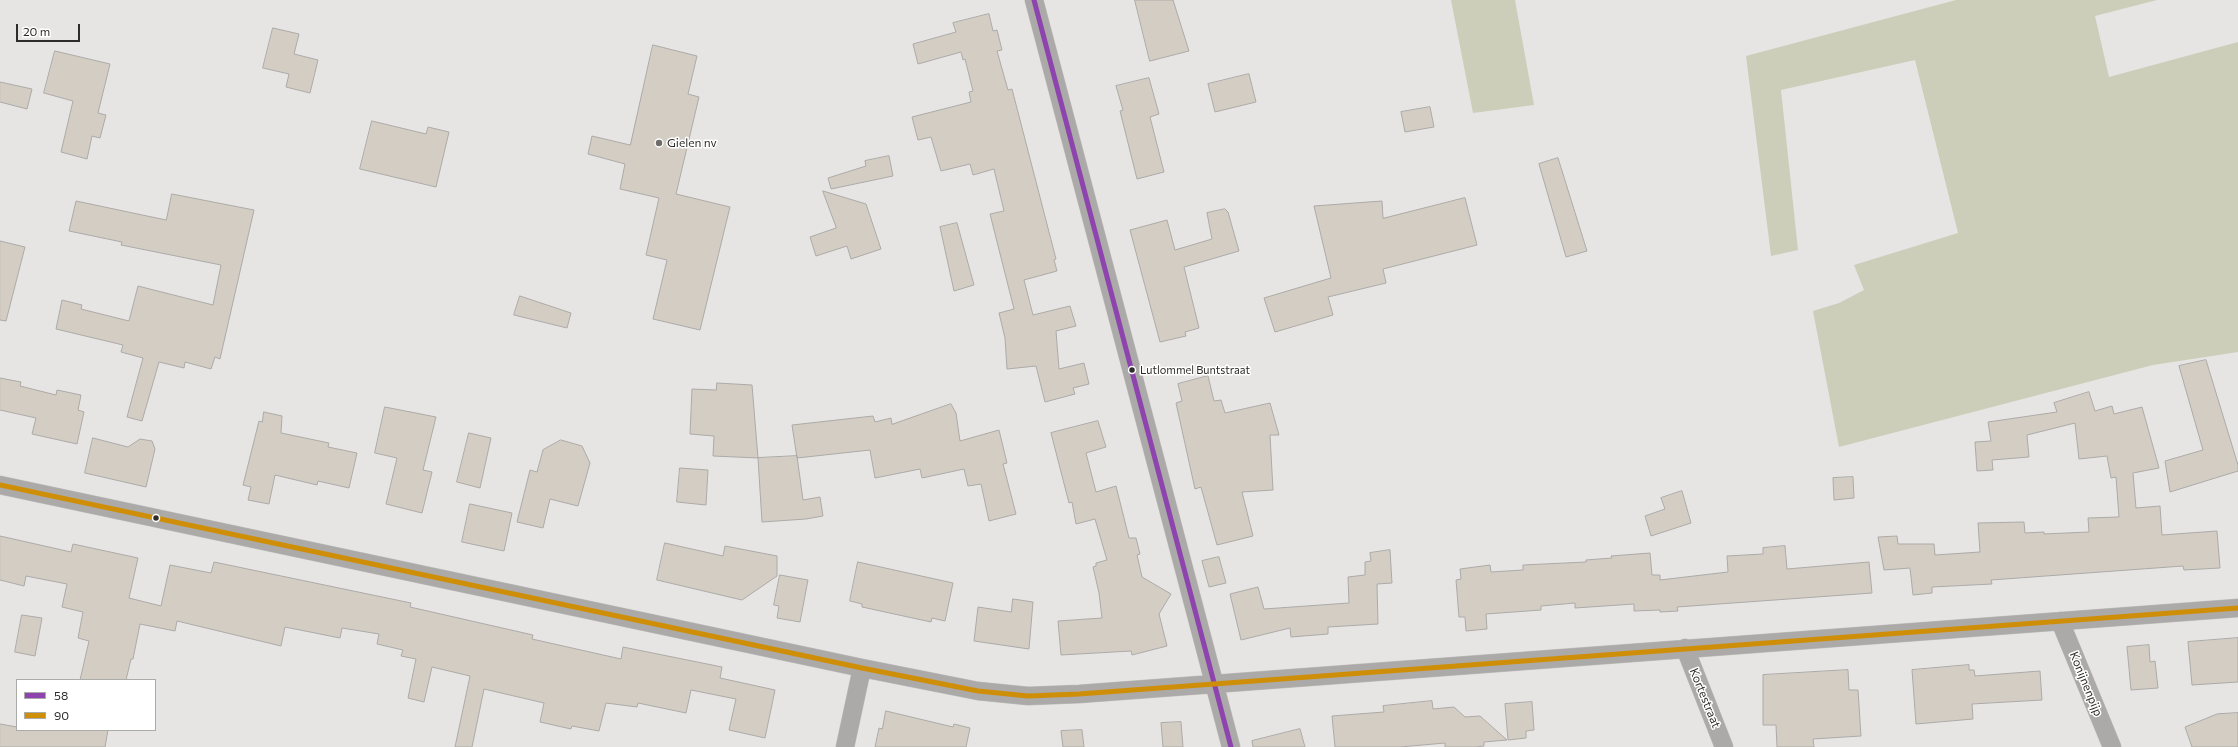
<!DOCTYPE html>
<style>
body{margin:0}
#map{position:relative;width:2238px;height:747px;overflow:hidden;background:#e7e5e3;font-family:Commissioner,sans-serif}
canvas{display:block}
.legend{position:absolute;left:16px;top:679px;width:140px;height:52px;box-sizing:border-box;background:#fff;border:1px solid #ababaa;margin:0;padding:5px 7px;list-style:none;font-size:12px;color:#2d2c2a}
.legend li{display:flex;align-items:center;gap:8px;height:20px}
.legend b{width:20px;border:1px solid #ababaa}
.scale{position:absolute;left:16px;top:24px;width:64px;height:18px;box-sizing:border-box;border:2px solid #2d2c2a;border-top:0;padding-left:5px;font-size:12px;line-height:14px;white-space:nowrap;color:#2d2c2a;-webkit-text-stroke:3px #fff;paint-order:stroke}
</style>
<div id="map">
<canvas width="2238" height="747"></canvas>
<ul class="legend">
<li><b style="height:5px;background:#8e44ad"></b>58</li>
<li><b style="height:5px;background:#cf8e08"></b>90</li>
</ul>
<div class="scale">20 m</div>
</div>
<script>
const context = document.querySelector('canvas').getContext('2d');
context.lineJoin = 'round';
function fill(path, color) { context.fillStyle = color; context.fill(path, 'evenodd'); }
function strokePath(path, color, width, dash) { context.strokeStyle = color; context.lineWidth = width; context.lineCap = dash ? 'butt' : 'round'; context.setLineDash(dash || []); context.stroke(path); }
function drawText(font, color, halo, rows, align = 'center') {
  context.font = font + ' Commissioner,sans-serif'; context.lineWidth = 3; context.setLineDash([]); context.textBaseline = 'middle'; context.strokeStyle = halo; context.fillStyle = color; for (const [text, x, y, turn = 0] of rows) {
    context.save(); context.translate(x, y); context.rotate((+turn || 0) * Math.PI / 180); context.textAlign = isNaN(turn) ? turn : align; if (halo) context.strokeText(text, 0, 0); context.fillText(text, 0, 0); context.restore();
  }
}
fill(new Path2D(`
 M 1451,0 L 1515,0 L 1534,105 L 1473,113 Z
 M 1956,0 L 2157,0 L 2095,16 L 2109,77 L 2238,42 L 2238,352 L 2153,365 L 1839,447 L 1813,311 L 1839,303 L 1864,290 L 1854,265 L 1958,233 L 1915,60 L 1781,90 L 1798,250 L 1771,256 L 1746,56 Z`), '#ccceb9');
const building = new Path2D(`
 M 1135,0 L 1173,0 L 1189,51 L 1150,61 Z
 M 989,14 L 993,31 L 997,30 L 1002,50 L 997,51 L 1008,90 L 1012,89 L 1056,259 L 1054,260 L 1057,271 L 1024,280 L 1033,315 L 1070,306 L 1076,326 L 1056,331 L 1059,369 L 1084,363 L 1089,384 L 1073,388 L 1075,394 L 1045,402 L 1036,366 L 1007,369 L 1005,338 L 999,313 L 1014,309 L 990,214 L 1004,211 L 994,169 L 973,175 L 970,164 L 941,171 L 931,137 L 918,140 L 912,117 L 971,102 L 969,92 L 973,91 L 965,59 L 963,60 L 961,52 L 918,64 L 913,44 L 956,32 L 953,23 Z
 M 273,28 L 299,34 L 294,54 L 318,60 L 310,93 L 286,87 L 289,74 L 263,68 Z
 M 653,45 L 697,56 L 688,94 L 699,97 L 676,194 L 730,207 L 700,330 L 653,319 L 667,260 L 646,255 L 659,198 L 620,189 L 625,164 L 588,154 L 592,136 L 630,145 Z
 M 55,51 L 110,64 L 98,113 L 106,115 L 100,138 L 92,136 L 87,159 L 61,152 L 73,101 L 44,93 Z
 M 1249,74 L 1256,102 L 1215,112 L 1208,84 Z
 M 1149,78 L 1159,114 L 1150,117 L 1164,172 L 1137,179 L 1120,111 L 1123,110 L 1116,86 Z
 M 0,82 L 32,89 L 27,109 L 0,102 Z
 M 1430,107 L 1434,127 L 1405,132 L 1401,112 Z
 M 372,121 L 426,134 L 428,127 L 449,132 L 436,187 L 360,169 Z
 M 889,156 L 893,176 L 831,189 L 828,178 L 866,166 L 865,161 Z
 M 1558,158 L 1587,251 L 1566,257 L 1539,164 Z
 M 823,191 L 866,204 L 881,249 L 851,259 L 847,246 L 816,256 L 810,237 L 836,228 Z
 M 172,194 L 254,210 L 220,359 L 215,357 L 211,369 L 185,362 L 184,368 L 159,362 L 142,421 L 127,417 L 143,358 L 121,352 L 123,345 L 56,329 L 62,300 L 82,305 L 81,309 L 129,321 L 138,286 L 213,305 L 221,265 L 121,245 L 122,242 L 69,231 L 76,201 L 166,220 Z
 M 1465,198 L 1477,245 L 1383,269 L 1386,283 L 1328,297 L 1333,315 L 1275,332 L 1264,298 L 1331,278 L 1314,206 L 1382,201 L 1383,218 Z
 M 1225,209 L 1228,212 L 1239,251 L 1184,267 L 1199,328 L 1185,332 L 1186,336 L 1160,342 L 1130,230 L 1167,220 L 1175,250 L 1212,239 L 1207,213 Z
 M 957,223 L 974,285 L 954,291 L 940,227 Z
 M 0,241 L 25,247 L 6,321 L 0,320 Z
 M 520,296 L 571,313 L 567,328 L 514,315 Z
 M 2206,360 L 2238,465 L 2238,471 L 2170,492 L 2165,461 L 2203,450 L 2179,366 Z
 M 1208,376 L 1214,401 L 1221,400 L 1225,413 L 1270,403 L 1279,435 L 1270,435 L 1273,490 L 1242,492 L 1253,536 L 1217,545 L 1201,487 L 1195,489 L 1176,403 L 1182,401 L 1178,384 Z
 M 0,378 L 21,382 L 20,386 L 56,395 L 57,390 L 81,395 L 78,410 L 84,412 L 77,444 L 32,434 L 36,418 L 0,410 Z
 M 717,383 L 752,385 L 758,458 L 713,456 L 714,436 L 690,434 L 692,389 L 716,390 Z
 M 2089,392 L 2095,411 L 2112,406 L 2114,414 L 2142,407 L 2159,468 L 2133,473 L 2136,508 L 2160,506 L 2162,535 L 2217,531 L 2220,568 L 2184,570 L 2183,566 L 1991,580 L 1992,584 L 1932,587 L 1932,593 L 1913,595 L 1910,568 L 1884,570 L 1878,537 L 1897,536 L 1898,544 L 1934,544 L 1935,555 L 1980,552 L 1978,523 L 2024,522 L 2025,533 L 2044,532 L 2044,534 L 2089,532 L 2088,518 L 2119,517 L 2116,477 L 2111,478 L 2107,456 L 2079,459 L 2075,423 L 2027,435 L 2029,457 L 1992,460 L 1993,470 L 1977,471 L 1975,442 L 1991,441 L 1988,422 L 2057,412 L 2054,403 Z
 M 951,404 L 956,413 L 960,441 L 999,430 L 1007,463 L 1003,464 L 1016,514 L 989,521 L 981,484 L 968,486 L 964,469 L 922,478 L 920,469 L 875,478 L 870,450 L 797,458 L 792,425 L 873,416 L 875,422 L 891,418 L 892,424 Z
 M 385,407 L 436,417 L 423,470 L 432,472 L 422,513 L 386,504 L 397,458 L 375,453 Z
 M 264,412 L 282,416 L 281,433 L 329,443 L 328,447 L 357,453 L 349,488 L 318,481 L 317,485 L 275,475 L 269,504 L 248,500 L 251,487 L 243,485 L 259,421 L 262,422 Z
 M 1098,421 L 1106,447 L 1086,453 L 1096,492 L 1116,486 L 1129,538 L 1136,538 L 1140,554 L 1137,555 L 1142,577 L 1171,594 L 1159,614 L 1167,646 L 1132,655 L 1131,651 L 1061,655 L 1058,621 L 1102,618 L 1099,593 L 1093,567 L 1096,566 L 1096,563 L 1107,560 L 1095,519 L 1076,524 L 1072,502 L 1069,503 L 1051,433 Z
 M 469,433 L 491,438 L 480,488 L 457,482 Z
 M 93,438 L 128,447 L 140,439 L 152,441 L 155,449 L 146,487 L 85,473 Z
 M 561,440 L 582,446 L 590,463 L 578,506 L 550,499 L 543,528 L 517,522 L 530,470 L 537,472 L 543,450 Z
 M 797,456 L 803,500 L 820,497 L 823,516 L 806,519 L 762,522 L 758,458 Z
 M 680,468 L 708,470 L 706,505 L 677,502 Z
 M 1853,477 L 1854,498 L 1834,500 L 1833,478 Z
 M 1682,491 L 1691,523 L 1651,536 L 1645,516 L 1665,509 L 1661,498 Z
 M 470,504 L 512,513 L 504,551 L 462,542 Z
 M 0,536 L 71,552 L 73,544 L 138,558 L 129,598 L 161,606 L 170,565 L 211,573 L 214,562 L 411,603 L 410,607 L 533,635 L 532,639 L 621,659 L 623,647 L 722,667 L 720,678 L 775,690 L 765,738 L 729,730 L 736,699 L 691,690 L 686,713 L 638,703 L 637,707 L 606,703 L 599,731 L 572,726 L 571,729 L 540,722 L 544,703 L 484,689 L 472,747 L 455,747 L 470,676 L 432,667 L 424,702 L 408,698 L 416,659 L 401,656 L 403,650 L 377,644 L 379,634 L 342,628 L 340,638 L 285,627 L 281,646 L 177,621 L 175,631 L 140,624 L 133,659 L 131,659 L 126,680 L 80,680 L 89,641 L 78,638 L 83,612 L 62,607 L 67,584 L 26,576 L 24,586 L 0,580 Z
 M 665,543 L 723,556 L 725,546 L 777,556 L 777,576 L 742,600 L 657,580 Z
 M 1785,546 L 1787,569 L 1869,562 L 1872,593 L 1677,607 L 1678,611 L 1660,612 L 1660,610 L 1634,611 L 1634,604 L 1575,608 L 1575,603 L 1541,606 L 1541,610 L 1486,614 L 1487,629 L 1466,631 L 1465,617 L 1459,617 L 1456,580 L 1461,579 L 1460,569 L 1490,565 L 1491,572 L 1523,570 L 1523,565 L 1586,562 L 1586,560 L 1612,558 L 1611,556 L 1650,553 L 1652,575 L 1660,575 L 1660,580 L 1728,572 L 1727,556 L 1763,554 L 1763,548 Z
 M 1390,550 L 1392,583 L 1377,584 L 1378,624 L 1328,627 L 1328,634 L 1291,637 L 1290,628 L 1241,640 L 1230,594 L 1258,587 L 1264,609 L 1349,603 L 1348,577 L 1365,575 L 1365,562 L 1371,561 L 1370,553 Z
 M 1219,557 L 1226,583 L 1209,587 L 1202,561 Z
 M 858,562 L 953,583 L 945,621 L 932,618 L 931,622 L 862,607 L 862,604 L 850,601 Z
 M 780,575 L 808,580 L 800,622 L 777,618 L 779,606 L 774,605 Z
 M 1013,599 L 1033,602 L 1029,649 L 974,641 L 978,607 L 1011,612 Z
 M 22,615 L 42,618 L 35,656 L 15,652 Z
 M 2238,638 L 2238,682 L 2192,685 L 2188,642 Z
 M 2149,645 L 2150,662 L 2155,661 L 2158,688 L 2131,690 L 2127,647 Z
 M 1969,665 L 1969,670 L 1974,670 L 1975,676 L 2040,671 L 2042,700 L 1972,704 L 1973,719 L 1916,724 L 1912,670 Z
 M 1848,670 L 1849,690 L 1858,690 L 1861,736 L 1813,739 L 1814,747 L 1777,747 L 1776,725 L 1763,725 L 1763,675 Z
 M 1432,701 L 1433,709 L 1454,707 L 1465,717 L 1480,716 L 1507,740 L 1484,742 L 1484,746 L 1476,747 L 1445,747 L 1445,743 L 1400,747 L 1335,747 L 1332,716 L 1384,712 L 1383,706 Z
 M 1532,702 L 1534,730 L 1526,731 L 1526,738 L 1508,740 L 1505,704 Z
 M 886,711 L 953,727 L 954,724 L 970,728 L 966,747 L 875,747 L 879,728 L 882,729 Z
 M 2238,713 L 2238,747 L 2192,747 L 2185,727 L 2217,714 Z
 M 1181,722 L 1183,747 L 1163,747 L 1161,723 Z
 M 0,724 L 17,727 L 17,730 L 108,730 L 105,747 L 0,747 Z
 M 1300,729 L 1305,747 L 1253,747 L 1252,741 Z
 M 1082,730 L 1084,747 L 1063,747 L 1061,731 Z`);
fill(building, '#d3cdc4');
strokePath(building, '#acaaa8', 1);
const minor = new Path2D(`
 M 1034,0 L 1231,747
 M 0,485 L 862,668 L 978,691 L 1028,696 L 1079,694 L 2238,608
 M 2060,621 L 2112,747
 M 1685,648 L 1724,747
 M 845,747 L 862,668`);
strokePath(minor, '#c1c0bf', 19);
strokePath(minor, '#abaaa9', 18);
strokePath(new Path2D(`
 M 1034,0 L 1231,747`), '#8e44ad', 5);
strokePath(new Path2D(`
 M 0,485 L 862,668 L 978,691 L 1028,696 L 1079,694 L 2238,608`), '#cf8e08', 5);
for (const [x, y, r, color] of [
 [659,143,4,"#6e6d6b"],
 [1132,370,3.5,"#2d2c2a"],
 [156,518,3.5,"#2d2c2a"]
]) { const dot = new Path2D(); dot.arc(x, y, r, 0, 2 * Math.PI); context.fillStyle = color; context.fill(dot); strokePath(dot, '#fff', 1.5); }
drawText('11px', '#2d2c2a', '#fff', [
 ["Lutlommel Buntstraat",1140,370]
], 'left');
drawText('12px', '#2d2c2a', '#fff', [
 ["Gielen nv",667,143]
], 'left');
drawText('12px', '#2d2c2a', '#fff', [
 ["Konijnenpijp",2086,684,68],
 ["Kortestraat",1705,698,68]
]);
</script>
